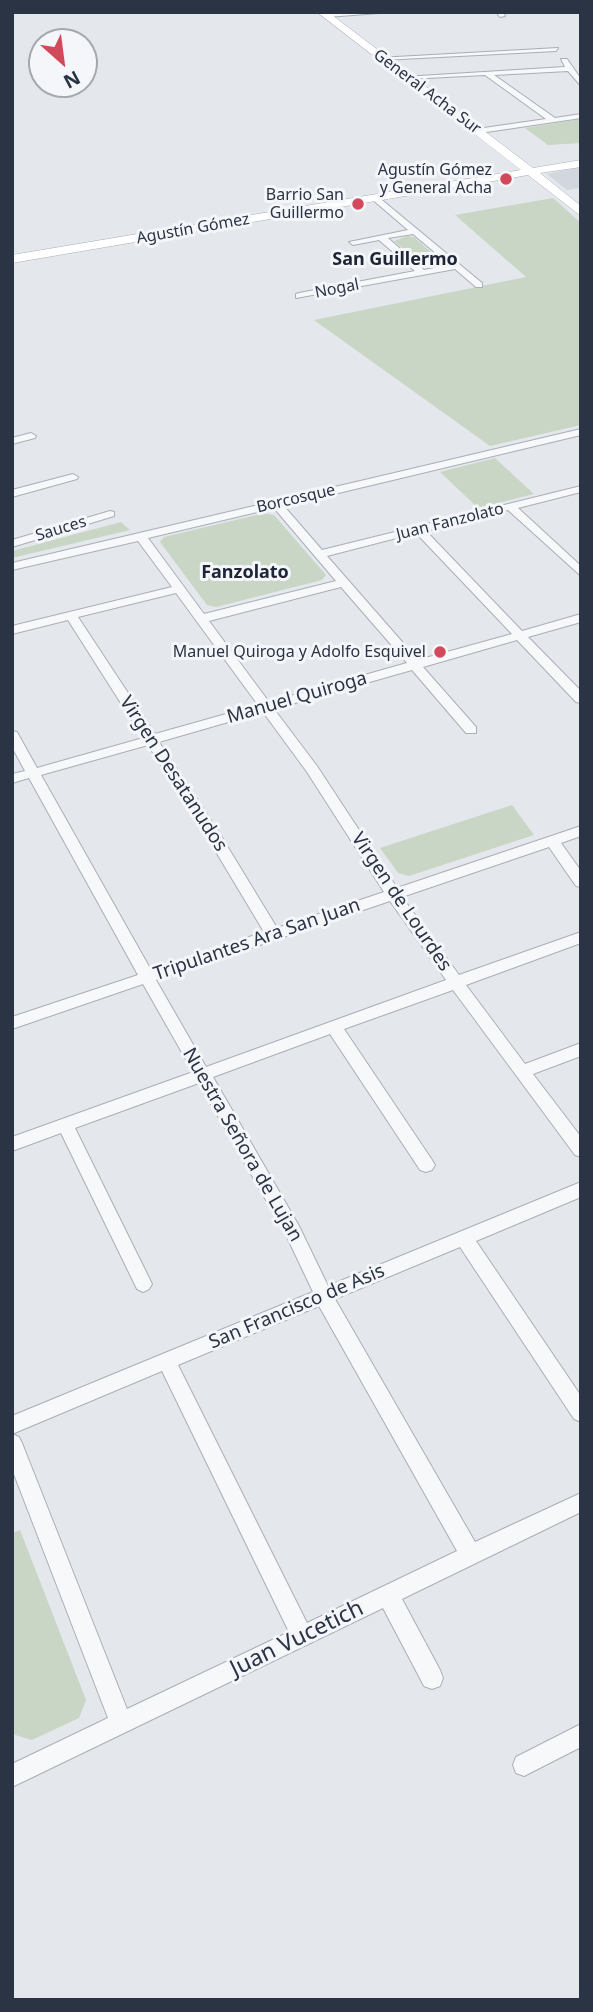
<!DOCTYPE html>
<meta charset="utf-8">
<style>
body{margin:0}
#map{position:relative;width:593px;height:2012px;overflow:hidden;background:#e4e7ec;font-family:"Noto Sans",sans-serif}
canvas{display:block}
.frame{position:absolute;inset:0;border:14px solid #2b3445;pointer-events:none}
.north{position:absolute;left:28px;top:28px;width:70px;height:70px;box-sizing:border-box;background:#f4f6f9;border:2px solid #a4a8b1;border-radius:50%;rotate:152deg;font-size:19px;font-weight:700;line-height:28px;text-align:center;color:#2b3445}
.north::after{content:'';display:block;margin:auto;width:24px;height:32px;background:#d1495b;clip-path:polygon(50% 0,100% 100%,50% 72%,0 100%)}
</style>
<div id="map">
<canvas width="593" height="2012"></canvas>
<div class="frame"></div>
<div class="north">N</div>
</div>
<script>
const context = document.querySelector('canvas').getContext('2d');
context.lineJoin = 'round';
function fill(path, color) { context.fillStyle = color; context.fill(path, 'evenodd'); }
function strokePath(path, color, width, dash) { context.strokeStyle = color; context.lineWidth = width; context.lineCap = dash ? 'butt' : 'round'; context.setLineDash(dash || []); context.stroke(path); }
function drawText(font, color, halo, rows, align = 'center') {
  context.font = font + ' "Noto Sans",sans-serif'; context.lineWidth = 6; context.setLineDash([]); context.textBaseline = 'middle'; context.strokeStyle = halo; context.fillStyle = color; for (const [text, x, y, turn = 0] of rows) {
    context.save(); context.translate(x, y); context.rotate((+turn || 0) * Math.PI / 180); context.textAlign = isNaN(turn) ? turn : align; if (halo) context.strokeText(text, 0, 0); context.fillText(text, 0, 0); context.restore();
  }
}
fill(new Path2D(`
 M 581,167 L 581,188 L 567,190 L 547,174 Z`), '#d2d6de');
fill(new Path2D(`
 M 581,119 L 581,143 L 548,145 L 525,128 Z
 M 553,198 L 581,223 L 581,425 L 490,446 L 314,320 L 526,277 L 455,215 Z
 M 407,236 L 414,237 L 442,262 L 423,266 L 394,241 Z
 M 495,458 L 534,494 L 478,508 L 440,472 Z
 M 265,513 L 274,515 L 326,575 L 322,580 L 216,607 L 207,605 L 160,542 L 164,537 Z
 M 121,522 L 130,530 L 12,558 L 12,551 Z
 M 512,805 L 534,835 L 409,876 L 398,873 L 380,848 Z
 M 20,1530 L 86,1700 L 79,1718 L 32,1740 L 15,1735 L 12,1729 L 12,1533 Z`), '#c9d6c5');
const street = new Path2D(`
 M 342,12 L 392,12 L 327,17 L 324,15 Z
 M 496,12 L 503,12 L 505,16 L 500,17 Z
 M 558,48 L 556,51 L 382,60 L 378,58 Z
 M 561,59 L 567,59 L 581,79 L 581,86 L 568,71 L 494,75 L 555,118 L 581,114 L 581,118 L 480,133 L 477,129 L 546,119 L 485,75 L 407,79 L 403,77 L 565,67 Z
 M 376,195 L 482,283 L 482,287 L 476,287 L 455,269 L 296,298 L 296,294 L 299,293 L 415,271 L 379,240 L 353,245 L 349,242 L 408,230 L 373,200 L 373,196 ZM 413,234 L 450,265 L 424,270 L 388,238 Z
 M 581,429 L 581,435 L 284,506 L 322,550 L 581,486 L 581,492 L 518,508 L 581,566 L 581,576 L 508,510 L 426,531 L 522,631 L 581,614 L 581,622 L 528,637 L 581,691 L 581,703 L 576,702 L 517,640 L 423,667 L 476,727 L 476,733 L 466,733 L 412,670 L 274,709 L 317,766 L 397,888 L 581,826 L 581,836 L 561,843 L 581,871 L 581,887 L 576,886 L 549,847 L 402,897 L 459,975 L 581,932 L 581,943 L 466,985 L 525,1064 L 581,1043 L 581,1056 L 533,1074 L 581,1137 L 581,1157 L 575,1155 L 453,990 L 344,1029 L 432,1160 L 435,1165 L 432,1170 L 426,1172 L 420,1170 L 330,1034 L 213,1077 L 299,1226 L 328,1286 L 581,1182 L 581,1197 L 476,1241 L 581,1396 L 581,1422 L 574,1419 L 460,1247 L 335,1299 L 475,1542 L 581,1493 L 581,1512 L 402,1599 L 440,1670 L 443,1678 L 440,1686 L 432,1689 L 424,1686 L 383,1608 L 12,1787 L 12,1764 L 108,1718 L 12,1469 L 12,1434 L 19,1437 L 22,1443 L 127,1709 L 289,1632 L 162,1371 L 12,1434 L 12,1416 L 313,1292 L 286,1235 L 199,1083 L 75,1128 L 152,1284 L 149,1289 L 143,1292 L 137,1289 L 61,1133 L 12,1151 L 12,1137 L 193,1072 L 143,984 L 12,1029 L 12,1017 L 138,975 L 29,778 L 12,783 L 12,774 L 25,771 L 12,747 L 12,731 L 17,732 L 37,768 L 143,738 L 68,620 L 12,634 L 12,626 L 172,587 L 138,541 L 12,570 L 12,563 ZM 274,508 L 336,581 L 204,614 L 148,538 ZM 416,533 L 512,634 L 418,660 L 327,556 ZM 341,587 L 407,663 L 269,702 L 209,621 ZM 176,593 L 258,705 L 155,734 L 78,617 ZM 263,712 L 307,772 L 384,892 L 277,928 L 218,831 L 159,742 ZM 148,745 L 204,832 L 264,932 L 151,970 L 41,775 ZM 390,901 L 446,980 L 206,1067 L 156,980 ZM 319,1306 L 457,1551 L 307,1623 L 178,1365 Z
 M 31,433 L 36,436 L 35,438 L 12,444 L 12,438 Z
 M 73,474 L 78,477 L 77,479 L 12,497 L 12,490 Z
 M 110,511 L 114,512 L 114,516 L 12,547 L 12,540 Z
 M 581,1724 L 581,1747 L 524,1776 L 516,1773 L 513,1765 L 516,1757 Z`);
const secondary = new Path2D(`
 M 317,12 L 328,12 L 533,168 L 581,160 L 581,167 L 540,173 L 581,206 L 581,216 L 528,175 L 12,263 L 12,255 L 521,170 Z`);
strokePath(street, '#a9aeb7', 2);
strokePath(secondary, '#a9aeb7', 1);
fill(street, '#f7f8fa');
fill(secondary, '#fff');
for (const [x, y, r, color] of [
 [506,179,7,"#d1495b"],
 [358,204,7,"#d1495b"],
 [440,652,7,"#d1495b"]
]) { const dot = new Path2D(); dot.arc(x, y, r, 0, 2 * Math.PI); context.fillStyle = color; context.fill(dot); strokePath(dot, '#f4f6f9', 2.5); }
drawText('16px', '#2b3445', '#f4f6f9', [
 ["General Acha Sur",427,92,37],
 ["Agustín Gómez",193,229,-10],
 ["Nogal",337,289,-11],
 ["Borcosque",296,499,-13],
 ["Juan Fanzolato",450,522,-14],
 ["Sauces",61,529,-17]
]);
drawText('16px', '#2b3445', '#f4f6f9', [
 ["Agustín Gómez",492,170],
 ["y General Acha",492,188],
 ["Barrio San",344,195],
 ["Guillermo",344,213],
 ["Manuel Quiroga y Adolfo Esquivel",426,652]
], 'right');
drawText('bold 18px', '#1d2536', '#f4f6f9', [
 ["San Guillermo",395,260],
 ["Fanzolato",245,573]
]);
drawText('19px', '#2b3445', '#f4f6f9', [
 ["Manuel Quiroga",297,698,-16],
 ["Virgen Desatanudos",173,774,57],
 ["Virgen de Lourdes",401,902,56],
 ["Tripulantes Ara San Juan",257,940,-19],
 ["Nuestra Señora de Lujan",242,1145,60],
 ["San Francisco de Asis",297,1307,-23]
]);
drawText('23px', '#2b3445', '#f4f6f9', [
 ["Juan Vucetich",297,1639,-26]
]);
</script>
